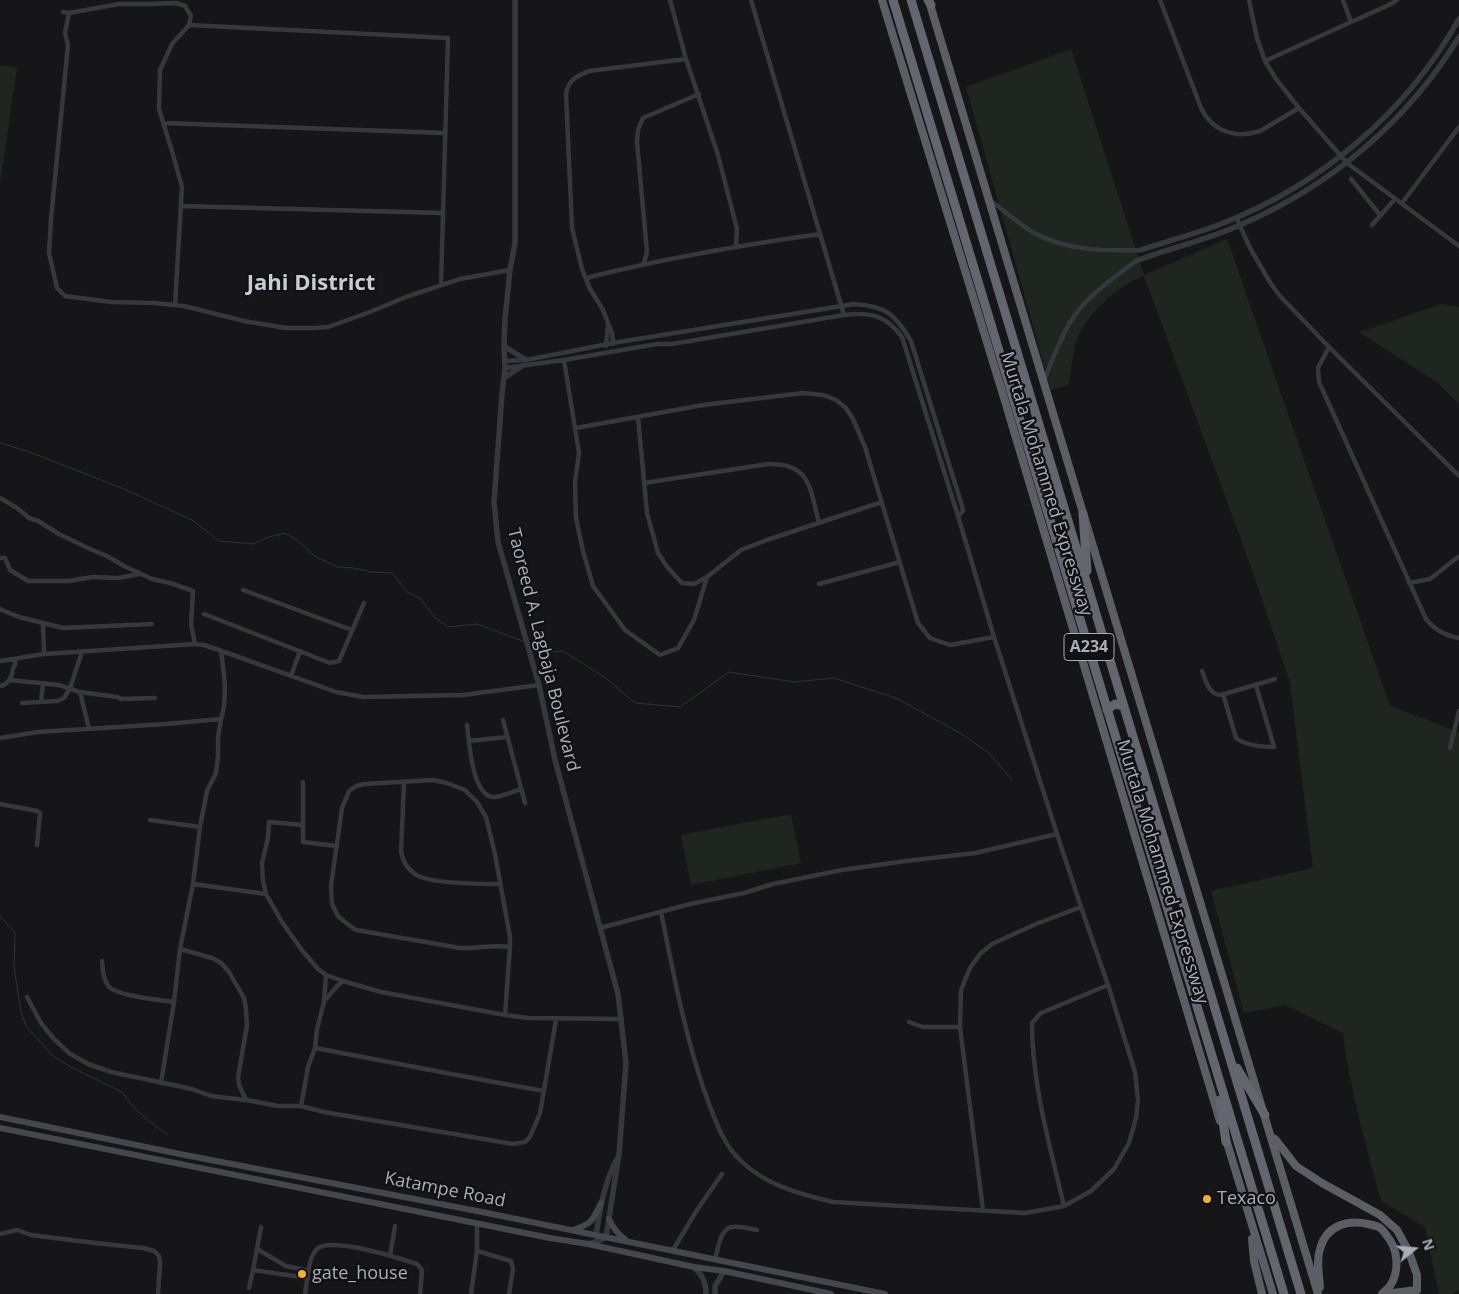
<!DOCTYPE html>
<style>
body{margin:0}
#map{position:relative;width:1459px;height:1294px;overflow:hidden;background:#161618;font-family:"Open Sans",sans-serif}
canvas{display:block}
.north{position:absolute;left:1389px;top:1224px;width:50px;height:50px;-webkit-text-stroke:4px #111113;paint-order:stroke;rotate:73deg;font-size:14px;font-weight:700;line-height:20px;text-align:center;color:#a8adb8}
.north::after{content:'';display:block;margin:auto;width:18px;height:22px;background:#a8adb8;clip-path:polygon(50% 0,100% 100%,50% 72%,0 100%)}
</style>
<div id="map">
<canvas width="1459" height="1294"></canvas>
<div class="north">N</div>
</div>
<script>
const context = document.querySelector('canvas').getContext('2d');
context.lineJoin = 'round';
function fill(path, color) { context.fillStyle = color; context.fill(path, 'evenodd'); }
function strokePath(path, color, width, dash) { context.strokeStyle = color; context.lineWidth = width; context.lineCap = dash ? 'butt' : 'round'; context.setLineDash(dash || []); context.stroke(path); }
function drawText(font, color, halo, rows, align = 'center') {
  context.font = font + ' "Open Sans",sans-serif'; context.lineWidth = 4.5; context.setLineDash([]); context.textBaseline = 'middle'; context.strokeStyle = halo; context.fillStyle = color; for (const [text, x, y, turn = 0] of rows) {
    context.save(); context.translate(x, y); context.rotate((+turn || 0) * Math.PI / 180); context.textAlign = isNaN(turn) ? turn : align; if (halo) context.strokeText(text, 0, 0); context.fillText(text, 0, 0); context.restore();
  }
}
fill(new Path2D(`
 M 1071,49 L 1144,275 L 1227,239 L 1390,706 L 1459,732 L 1459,1291 L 1449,1294 L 1439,1294 L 1425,1227 L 1381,1201 C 1366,1145 1350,1090 1343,1033 L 1285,1005 L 1244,1013 L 1211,891 L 1313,868 L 1290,683 L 1250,564 L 1144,276 C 1118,285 1085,315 1076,342 C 1072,356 1071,371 1069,385 L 1051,390 L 966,87 Z
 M 0,65 L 17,68 L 0,184 Z
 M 1442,304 L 1459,307 L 1459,404 L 1438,383 L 1359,332 Z
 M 791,814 L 801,863 L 691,885 L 681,835 Z`), '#1e261f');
strokePath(new Path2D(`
 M 0,443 L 27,451 L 124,489 L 192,520 L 219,541 L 253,544 L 266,538 L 284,533 L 296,539 L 316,557 L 338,567 L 353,568 L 372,572 L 392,573 L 407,592 L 420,598 L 434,617 L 448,627 L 477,624 L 525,642
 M 531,644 L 551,652 L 562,651 L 579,661 L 607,679 L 635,703 L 680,707 L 729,672 L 794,682 L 834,678 L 896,698 L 960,733 L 988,752 L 1013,781
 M 0,916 L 15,933 L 14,968 L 21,1012 L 26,1026 L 54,1057 L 71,1067 L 122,1092 L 135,1109 L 149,1121 L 168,1135`), '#2c353c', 1);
strokePath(new Path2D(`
 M 670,0 L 686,59 L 718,155 L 737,229 L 736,246
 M 751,0 L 844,315
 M 1160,0 L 1201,108 C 1213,132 1236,139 1260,131 L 1299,108
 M 1249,0 L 1257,38 L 1265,61 L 1276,79 L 1299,108 L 1347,163 L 1459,246
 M 1343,0 L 1351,22
 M 63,12 L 69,13 L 119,4 L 149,4 L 176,3 L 185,6 L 191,16 L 189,25
 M 69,13 L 65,33 L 68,45 L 51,219 L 49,253 L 57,288 L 65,296 L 111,302 L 154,303 L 184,306 L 244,321 L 286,328 L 316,328 L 328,327 L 370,312 L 406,297 L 460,279 L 510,270
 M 1265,61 L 1391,4 L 1397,0
 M 163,123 L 445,133
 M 1351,179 L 1380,215
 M 990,200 C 1004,211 1019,224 1034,233 C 1068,251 1104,251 1141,250
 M 1402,203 L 1459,127
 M 181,206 L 443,213
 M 1236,217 L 1250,248 L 1271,284 L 1280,296 L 1329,347 L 1459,476
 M 1372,225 L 1395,199
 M 644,263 L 647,252 L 637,142 L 638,130 L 643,118 L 699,94
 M 587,280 L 590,277 C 666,258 742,245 820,234
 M 175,305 L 182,187 L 172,151 L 159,109 L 160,70 L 172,44 L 189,25 L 448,38 L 441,285
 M 613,344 L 612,333 L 603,310 L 589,287 L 582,269 L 572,228 L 566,93 C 570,78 576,77 589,71 L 686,59
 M 606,346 L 608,324
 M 1329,347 L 1318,368 L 1319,382 L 1426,619 C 1435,630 1444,635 1459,638
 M 564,360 L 579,453 L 575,482 L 576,518 L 583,551 L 593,586 L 625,630 L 660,655 L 678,648 L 694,620 L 707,577
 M 505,361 L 526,360 L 613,343 L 854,304 C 886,306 895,314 911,341 L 962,506 L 963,511 L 958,516
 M 505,368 L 564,360 L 657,344 L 672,344 L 844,315 C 870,312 886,315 902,337 L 958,516 L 994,637 L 1057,834
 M 1044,381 C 1051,362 1059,342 1069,324 C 1085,297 1112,279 1136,261
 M 638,417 L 647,513 L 658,553 L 668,568 L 682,583 L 694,584 L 707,577 L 741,550 L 767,540 L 882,502
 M 576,428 L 703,405 L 803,393 L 823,395 L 836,400 L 846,408 L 853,419 L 865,447 L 918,623 L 930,638 L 950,645 L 994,637
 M 644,483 L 768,464 C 811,463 810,489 819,523
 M 0,498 L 17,508 L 29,518 L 38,521 L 59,534 L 90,549 L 107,556 L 124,566 L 152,579 L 170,583 L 193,591 L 191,624 L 195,644
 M 0,558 L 5,558 L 10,570 L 28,581 L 69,581 L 92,577 L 118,578 L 140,574
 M 1409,583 L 1430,579 L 1458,557
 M 819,584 L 900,562
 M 243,590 L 352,630
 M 0,609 L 19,617 L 63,628 L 152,624
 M 204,614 L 330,663 L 339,661 L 364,603
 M 43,624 L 44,654
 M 0,661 L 44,654 L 195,644 L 204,645 L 233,655 L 336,692 L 363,697 L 463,695 L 539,685
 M 1202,671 C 1206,681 1209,695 1221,695 L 1275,679
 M 291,676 L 300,651
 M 10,680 L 59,685 L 80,692 L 117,697 L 121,699 L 155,698
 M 0,685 L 2,686 C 9,683 13,675 13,668 L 15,665 L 16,659
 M 80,692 L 89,729
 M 1223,694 L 1236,738 C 1247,746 1261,747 1274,747 L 1256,685
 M 41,701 L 43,684
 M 22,703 L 57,701 L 64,698 L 70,688 L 82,652
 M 503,720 L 525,803
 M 467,725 C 469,740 472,799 495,797 C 503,796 513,792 521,789
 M 0,738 L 38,732 L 166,724 L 221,719 C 228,697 224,673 221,651
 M 469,741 L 507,737
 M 1450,748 L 1459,711
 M 303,782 L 303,825 L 269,822 L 268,838 L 262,863 L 263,881 L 266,894 L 282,922 L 301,949 L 318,969 L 326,975 L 343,981 L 381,992 L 505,1015
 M 404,782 L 401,852 C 403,861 407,869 415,874 C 428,884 483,884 501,884
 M 0,804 L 37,811 L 40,813 L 37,845
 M 150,820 L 200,827
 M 303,825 L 303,842 L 337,846
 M 193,884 L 266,894
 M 661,912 C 674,976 686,1042 709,1104 C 717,1124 724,1145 740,1160 C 765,1185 799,1194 833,1202 L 1025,1213 L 1064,1206 L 1091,1191 L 1114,1169 L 1129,1143 L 1136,1118 L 1138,1100 L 1135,1072 L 1108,985 L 1041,1013 L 1032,1023 C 1032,1085 1050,1146 1064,1206
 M 600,928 L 690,904 L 744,893 L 773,884 L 842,870 L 906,861 L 975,853 L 1057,834 L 1081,907
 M 510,947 C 493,944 477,949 460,948 L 356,930 L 346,923 L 338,916 L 332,904 L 331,886 L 342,808 L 349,791 L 356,786 L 364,784 L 433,780 L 447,783 L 465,790 L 477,802 L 486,817 L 495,854 L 510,937 L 510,947 L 505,1015 L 528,1018 L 622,1019
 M 180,949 L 212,958 L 221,963 L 229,972 L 244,998 L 246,1009 L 247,1025 L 238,1077 L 239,1085 L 246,1100
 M 102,961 C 103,970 103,980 109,987 C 118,996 160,1000 174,1002
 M 27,997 L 41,1023 L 53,1038 L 69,1053 L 88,1064 L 111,1072 L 192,1089 L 211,1096 L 246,1100 L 278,1106 L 301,1106 L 324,1112 L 513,1144 L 525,1142 L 530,1137 L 540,1113 L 556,1020
 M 326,999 L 337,986 L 343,981
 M 909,1022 L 923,1027 L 960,1027
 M 315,1048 C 391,1062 468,1078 544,1091
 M 161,1083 L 174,1002 L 180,949 L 193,884 L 200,827 L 207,791 L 216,773 L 218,756 L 218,738 L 221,719
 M 301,1106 L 308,1067 L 315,1048 L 317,1029 L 324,1002 L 326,975
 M 983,1210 L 960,1027 L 961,990 L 970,968 L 980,954 L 992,944 L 1036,924 L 1081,907 L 1108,985
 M 261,1227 L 253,1270 L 308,1278
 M 0,1234 L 17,1230 L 31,1235 L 95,1243 L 143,1248 L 154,1251 L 159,1256 L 160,1263 L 158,1294
 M 257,1249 L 286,1266 L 309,1271
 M 673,1250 L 697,1210 L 722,1174
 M 477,1251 L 511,1261 L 513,1269 L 509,1294
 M 390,1256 L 395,1226
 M 715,1259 C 718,1250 720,1227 733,1227 C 741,1226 750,1229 757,1230
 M 249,1288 L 253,1270
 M 305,1294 C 307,1283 308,1261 314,1253 C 316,1249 319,1247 323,1246 C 343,1241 396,1257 417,1264 L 422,1270 L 420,1294
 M 471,1294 L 477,1251 L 477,1224`), '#37383d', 4.5);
strokePath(new Path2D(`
 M 515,0 L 515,95
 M 515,92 L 515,243 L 510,270 L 505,319 L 504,346 L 505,368 L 502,394 L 494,502 L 498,542 L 539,685 L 555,760 L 618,994 L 626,1063 L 619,1154 L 606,1237 L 599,1241 L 588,1244
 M 1141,250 C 1168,241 1195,234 1221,224 C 1321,185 1406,113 1459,19
 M 1136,261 C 1170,248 1207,240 1240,225 C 1331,186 1408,121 1459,37
 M 504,346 L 526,360
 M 504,378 L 522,366
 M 597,1238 L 596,1236 C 600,1209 604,1183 617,1159
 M 694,1267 C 702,1275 706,1282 706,1294
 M 715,1294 L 715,1286 L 724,1271`), '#37383d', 5.5);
strokePath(new Path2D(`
 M 0,1117 L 185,1155 L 477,1211 L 885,1294
 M 0,1128 L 550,1238 L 588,1244 L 694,1267 L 724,1271 L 831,1294
 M 609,1219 C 613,1228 617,1234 626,1240
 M 573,1230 C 592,1223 592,1222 601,1203`), '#45474d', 6);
strokePath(new Path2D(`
 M 882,0 L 1005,401 L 1220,1121
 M 929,1 L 1318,1294
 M 1225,1136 L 1273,1294
 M 1275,1139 L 1296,1166 L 1322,1183 L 1380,1215 L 1397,1230 L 1409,1252 L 1417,1275 L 1417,1290 L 1414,1294
 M 1252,1239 L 1254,1261 L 1262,1294
 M 1320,1287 C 1319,1274 1316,1261 1320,1249 C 1326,1226 1347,1219 1368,1224 C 1372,1225 1377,1226 1379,1227 C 1382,1229 1385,1233 1387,1236 C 1398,1249 1400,1271 1390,1286 C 1388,1289 1384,1291 1382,1294
 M 1385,1294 L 1417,1290`), '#5b5e65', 8);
strokePath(new Path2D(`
 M 893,0 L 1284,1294
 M 911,0 L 1301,1294
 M 928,0 L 931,5
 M 1083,514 L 1087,571
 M 1107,710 L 1115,704 L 1124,706
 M 1237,1068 L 1265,1115
 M 1220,1100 L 1226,1142`), '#63666e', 9);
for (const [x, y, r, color] of [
 [1207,1199,5,"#f2b134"],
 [302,1274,5,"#f2b134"]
]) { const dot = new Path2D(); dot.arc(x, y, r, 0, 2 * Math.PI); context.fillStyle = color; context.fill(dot); strokePath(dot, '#111113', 2); }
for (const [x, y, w] of [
 [1089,647,50]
]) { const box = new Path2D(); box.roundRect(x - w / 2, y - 13.5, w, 27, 4); context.fillStyle = '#111113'; context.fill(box); strokePath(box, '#a8adb8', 1); }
drawText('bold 16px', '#a8adb8', null, [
 ["A234",1089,647]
]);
drawText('18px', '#a8adb8', '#111113', [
 ["Murtala Mohammed Expressway",1046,484,73],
 ["Taoreed A. Lagbaja Boulevard",543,650,76],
 ["Murtala Mohammed Expressway",1162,872,73],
 ["Katampe Road",445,1190,11]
]);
drawText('18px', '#a8adb8', '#111113', [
 ["Texaco",1217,1199],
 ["gate_house",312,1274]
], 'left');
drawText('bold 22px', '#c9ccd4', '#111113', [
 ["Jahi District",311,284]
]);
</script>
